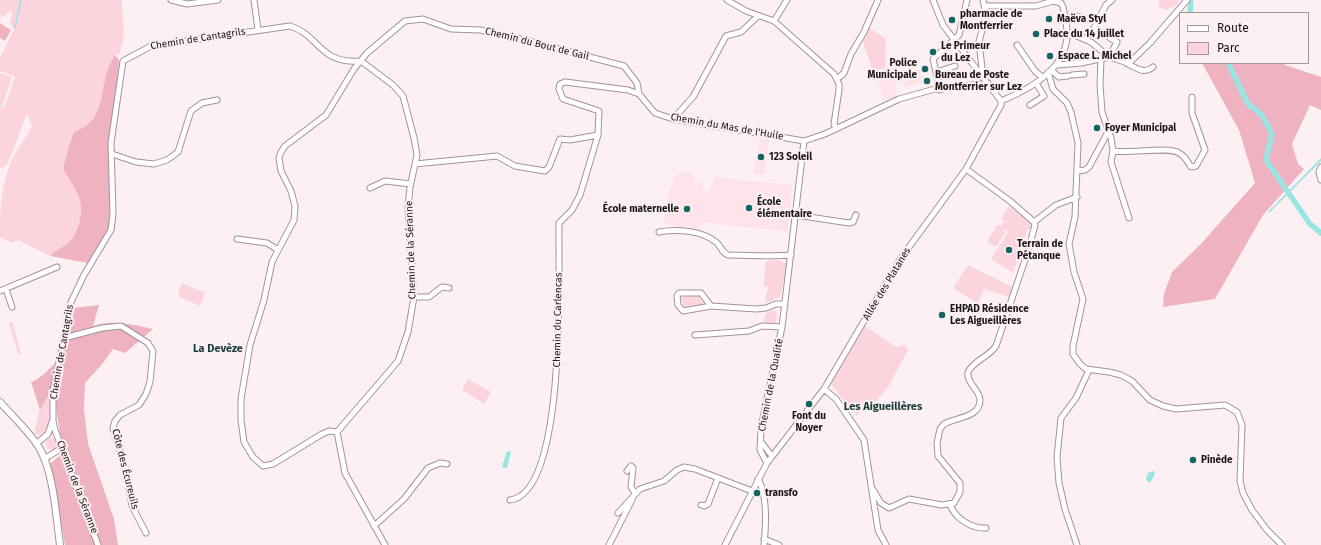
<!DOCTYPE html>
<meta charset="utf-8">
<style>
body{margin:0}
#map{position:relative;width:1321px;height:545px;overflow:hidden;background:#fdf0f3;font-family:"Fira Sans",sans-serif}
canvas{display:block}
.legend{position:absolute;left:1179px;top:12px;width:130px;height:52px;box-sizing:border-box;background:#fdf0f3;border:1px solid #a2989b;margin:0;padding:5px 7px;list-style:none;font-size:12px;color:#1a1516}
.legend li{display:flex;align-items:center;gap:8px;height:20px}
.legend b{width:20px;border:1px solid #a2989b}
</style>
<div id="map">
<canvas width="1321" height="545"></canvas>
<ul class="legend">
<li><b style="height:5px;background:#fff"></b>Route</li>
<li><b style="height:11px;background:#fcd4dd"></b>Parc</li>
</ul>
</div>
<script>
const context = document.querySelector('canvas').getContext('2d');
context.lineJoin = 'round';
function fill(path, color) { context.fillStyle = color; context.fill(path, 'evenodd'); }
function strokePath(path, color, width, dash) { context.strokeStyle = color; context.lineWidth = width; context.lineCap = dash ? 'butt' : 'round'; context.setLineDash(dash || []); context.stroke(path); }
function drawText(font, color, halo, rows, align = 'center') {
  context.font = font + ' "Fira Sans",sans-serif'; context.lineWidth = 4; context.setLineDash([]); context.textBaseline = 'middle'; context.strokeStyle = halo; context.fillStyle = color; for (const [text, x, y, turn = 0] of rows) {
    context.save(); context.translate(x, y); context.rotate((+turn || 0) * Math.PI / 180); context.textAlign = isNaN(turn) ? turn : align; if (halo) context.strokeText(text, 0, 0); context.fillText(text, 0, 0); context.restore();
  }
}
fill(new Path2D(`
 M 888,65 L 898,69 L 899,78 L 895,79 L 897,96 L 885,101 L 875,71 L 886,69 Z
 M 921,69 L 924,83 L 904,87 L 901,73 Z
 M 760,139 L 769,140 L 764,175 L 753,174 Z
 M 683,170 L 694,175 L 695,182 L 703,183 L 703,190 L 709,193 L 714,177 L 792,185 L 788,232 L 701,222 L 699,229 L 663,224 L 667,196 L 676,176 Z`), '#fee4ea');
fill(new Path2D(`
 M 0,0 L 122,0 C 122,19 127,36 119,54 L 115,55 C 112,60 109,65 108,69 C 99,95 105,119 74,132 L 68,149 L 63,169 C 75,188 86,200 79,224 C 77,230 75,236 70,241 C 65,247 56,249 50,256 L 18,240 L 13,243 L 0,237 C 0,207 1,179 16,152 C 21,143 28,135 32,126 L 27,114 L 8,163 L 4,167 L 0,168 L 0,107 L 4,108 L 15,77 L 0,71 L 0,58 L 14,29 L 10,22 L 12,10 L 3,17 L 0,15 Z
 M 1159,0 L 1180,0 L 1175,6 L 1166,10 L 1159,7 Z
 M 868,27 L 886,39 L 885,68 L 873,71 L 863,42 Z
 M 0,73 L 12,77 L 2,107 L 0,106 Z
 M 1009,206 L 1019,213 L 1017,221 L 1019,213 L 1033,224 L 1031,229 L 1028,229 L 1013,273 L 991,259 L 1009,231 L 1002,230 L 1001,225 L 1004,222 L 1010,221 L 1003,221 L 1001,219 Z
 M 997,225 L 1000,225 L 1002,231 L 1007,232 L 1004,234 L 996,247 L 987,242 Z
 M 769,260 L 782,261 L 783,263 L 787,263 L 780,297 L 768,302 L 765,301 L 768,287 L 764,286 L 765,263 Z
 M 968,265 L 1013,287 L 1009,297 L 984,289 L 978,304 L 953,288 Z
 M 182,283 L 205,293 L 200,306 L 180,297 L 178,293 Z
 M 698,295 L 704,305 L 685,308 L 681,297 Z
 M 773,310 L 777,312 L 776,323 L 764,323 L 765,314 Z
 M 12,322 L 21,353 L 18,354 L 9,323 Z
 M 865,326 L 896,347 L 905,345 L 908,350 L 888,387 L 877,400 L 856,416 L 831,384 L 852,346 Z
 M 468,379 L 491,392 L 484,404 L 462,390 Z
 M 49,396 L 51,397 L 50,423 L 44,433 L 37,435 L 34,433 L 39,411 Z
 M46 444a6 6 0 1 1 12 0a6 6 0 1 1-12 0Z`), '#fcd4dd');
fill(new Path2D(`
 M 0,23 L 11,30 L 5,41 L 0,38 Z
 M 115,55 L 119,60 L 109,171 L 111,221 L 107,232 L 94,257 L 88,263 L 50,256 C 56,249 65,247 70,241 C 75,236 77,230 79,224 C 86,200 75,189 63,169 L 68,149 L 74,132 C 105,120 99,95 108,69 C 109,65 112,60 115,55 Z
 M 1202,63 L 1283,63 L 1285,65 L 1321,77 L 1321,110 L 1310,105 L 1292,144 L 1298,164 L 1304,169 L 1263,215 L 1215,299 L 1163,307 L 1164,294 L 1172,272 L 1200,245 L 1255,183 L 1239,130 Z
 M 99,305 L 93,326 C 112,319 133,325 153,329 L 125,353 L 113,349 L 103,363 L 85,383 L 84,410 L 88,444 L 114,519 L 118,545 L 65,545 L 50,464 L 66,450 L 60,435 L 56,407 L 57,391 L 73,308 Z
 M 60,360 L 49,395 L 40,410 L 31,382 C 43,378 49,367 60,360 Z`), '#efb2c1');
fill(new Path2D(`
 M 1321,158 L 1321,161 L 1269,213 L 1268,212 Z
 M 507,451 L 511,452 L 507,468 L 502,467 Z
 M 1154,471 L 1155,474 L 1150,483 L 1146,480 L 1148,473 Z`), '#9ae4e4');
strokePath(new Path2D(`
 M 15,27 L 21,0`), '#9ae4e4', 1.5);
strokePath(new Path2D(`
 M 1190,13 L 1191,0
 M 1228,63 L 1248,104 L 1261,114 L 1272,134 L 1266,159 L 1268,163 L 1310,224 L 1321,233`), '#9ae4e4', 5.5);
const minor = new Path2D(`
 M 171,0 L 187,4 L 218,0
 M 254,0 L 258,30
 M 727,0 L 746,11 L 774,21 L 834,74 L 839,84 L 839,90 L 834,124 L 836,129
 M 933,0 L 943,25 L 1001,101
 M 983,0 L 986,14 L 979,42 L 983,77
 M 985,6 L 1036,6 L 1053,1 L 1061,3 L 1063,7 C 1065,17 1068,28 1067,38 C 1064,71 1028,90 1001,101
 M 1065,19 L 1077,16 L 1096,22
 M 774,21 L 787,0
 M 1094,28 L 1117,42 L 1109,57
 M 1067,32 L 1091,42 L 1109,57
 M 1085,39 L 1094,28 L 1106,5 L 1112,0
 M 1017,45 L 1035,71 L 1042,77
 M 1101,59 L 1100,85 L 1102,112 L 1111,138 L 1113,151 L 1111,162 L 1129,218
 M 1126,63 C 1135,67 1144,75 1153,67
 M 1057,65 L 1081,63 L 1109,57 L 1125,62 L 1130,62 L 1150,43 L 1187,0
 M 1051,70 L 1059,77 L 1068,76
 M 937,72 L 955,66
 M 1048,72 L 1053,89 L 1067,103 L 1071,112 L 1078,143 L 1075,217 L 1069,244 L 1074,272 L 1083,299 L 1073,346 L 1073,354 L 1080,364 L 1086,369 L 1109,372 L 1121,375 L 1132,381 L 1150,400 L 1163,406 L 1176,409 L 1225,405 L 1237,412 L 1242,425 L 1240,481 L 1243,493 L 1252,510 L 1267,530 L 1282,545
 M 1072,75 L 1084,74
 M 837,79 L 844,73 L 851,54 L 864,32 L 878,0
 M 940,90 L 933,59 L 959,35 L 967,0
 M 1030,105 L 1044,96 L 1036,83
 M 673,119 L 693,97 L 726,36 L 741,32 L 758,16
 M 1113,151 C 1130,154 1168,146 1179,153 C 1185,156 1188,162 1191,167 L 1196,166 L 1205,150 L 1192,113 L 1192,97
 M 112,154 L 136,162 L 154,164 L 167,160 L 178,152 L 191,111 L 202,103 L 217,100
 M 415,164 L 497,156 L 515,166 L 545,171 L 549,167 L 560,139 L 570,140 L 598,135 L 599,111 L 563,99 L 559,89 L 560,84 L 565,82 L 628,90 L 639,94 L 655,113 L 673,119 L 804,141 L 825,134 L 899,99 L 935,89 L 988,83
 M 1321,167 L 1319,172 L 1321,180
 M 1077,171 L 1085,170 L 1089,167 L 1108,132
 M 370,188 L 385,181 L 411,184
 M 796,215 L 849,223 L 853,222 L 856,215
 M 1034,222 L 1056,205 L 1077,197
 M 659,232 C 677,229 701,230 716,242 C 721,246 721,252 728,255 C 749,255 770,257 791,255
 M 237,239 L 267,243 L 278,250
 M 6,289 L 12,307
 M 0,291 L 57,267
 M 414,297 L 429,297 L 442,287 L 449,288
 M 711,306 L 701,293 L 679,293 L 677,296 L 678,305 L 683,311 L 711,306 L 756,309 L 766,308 L 776,304 L 785,304
 M 695,335 L 749,331 L 762,326 L 782,327
 M 64,338 L 102,328 L 121,326 L 148,343 L 153,351 L 150,382 L 146,394 L 139,405 L 120,415 L 115,421 L 113,428 L 125,467 L 132,506 L 146,533
 M 824,389 L 836,399 L 864,440 L 878,530 L 886,545
 M 337,432 L 329,431 L 322,434 L 273,464 L 263,466 L 253,457 L 244,442 L 241,420 L 241,399 L 250,345 L 264,300 L 272,262 L 294,220 L 295,206 L 291,191 L 281,171 L 279,158 L 281,152 L 285,146 L 326,115 L 354,69 L 367,53 L 405,21 L 423,19 L 451,29 L 480,30 L 525,40 L 624,66 L 637,83 L 639,94
 M 337,432 L 398,361 L 408,332 L 414,297 L 408,208 L 410,187 L 417,155 L 414,138 L 403,96 L 393,85 L 361,61
 M 337,432 L 345,473 L 385,545
 M 761,442 L 772,456
 M 36,444 L 48,434 L 52,422
 M 44,459 L 62,448
 M 767,463 L 760,450 L 761,428 L 782,327 L 804,141
 M 627,471 L 631,466 L 633,468 L 631,487 L 635,493
 M 758,479 C 768,496 766,526 764,545
 M 872,488 L 881,503 L 889,508 L 909,499 L 942,505 L 954,503 L 960,492 L 960,483 L 938,456 L 937,443 L 940,429 L 944,424 C 956,417 980,418 980,400 C 980,390 966,383 968,372 C 974,360 989,357 996,346 L 1028,251 L 1035,225 L 1034,222 L 1010,201 L 966,169
 M 510,500 C 568,493 558,267 559,223 L 572,210 L 580,195 L 598,135
 M 950,504 C 954,518 972,529 986,528
 M 701,505 L 704,506 L 708,504 L 718,478
 M 618,513 L 640,489 L 664,481 L 677,470 L 684,467 L 695,469 L 752,491
 M 374,526 L 404,499 L 428,468 L 440,463 L 447,464
 M 764,539 L 779,545
 M 98,545 L 55,430 L 53,421 L 53,392 L 71,302 L 84,275 L 111,230 L 113,214 L 111,143 L 123,61 L 151,46 L 290,26 C 320,35 318,64 361,61
 M 609,545 L 632,500
 M 725,545 L 767,463 L 824,389 L 901,258 L 966,169 L 1001,105 L 1001,101
 M 1077,545 L 1065,509 L 1059,483 L 1057,457 L 1061,418 L 1076,398 L 1089,370`);
const tertiary = new Path2D(`
 M 0,402 C 13,417 30,432 40,449 C 54,475 56,516 60,545`);
strokePath(minor, '#a29396', 7);
strokePath(tertiary, '#a29396', 8);
strokePath(minor, '#fff', 5);
strokePath(tertiary, '#fff', 6);
for (const [x, y, r, color] of [
 [1049,19,4,"#146465"],
 [952,20,4,"#146465"],
 [1036,34,4,"#146465"],
 [933,52,4,"#146465"],
 [1050,56,4,"#146465"],
 [925,69,4,"#146465"],
 [927,81,4,"#146465"],
 [1097,128,4,"#146465"],
 [761,157,4,"#146465"],
 [749,208,4,"#146465"],
 [687,209,4,"#146465"],
 [1009,250,4,"#146465"],
 [942,315,4,"#146465"],
 [809,404,4,"#146465"],
 [1193,460,4,"#146465"],
 [757,493,4,"#146465"]
]) { const dot = new Path2D(); dot.arc(x, y, r, 0, 2 * Math.PI); context.fillStyle = color; context.fill(dot); strokePath(dot, '#fdf0f3', 1.5); }
drawText('bold 10px', '#1a1516', '#fdf0f3', [
 ["pharmacie de",960,14],
 ["Montferrier",960,26],
 ["Maëva Styl",1057,19],
 ["Place du 14 juillet",1044,34],
 ["Le Primeur",941,46],
 ["du Lez",941,58],
 ["Espace L. Michel",1058,56],
 ["Police",917,63,"right"],
 ["Municipale",917,75,"right"],
 ["Bureau de Poste",935,75],
 ["Montferrier sur Lez",935,87],
 ["Foyer Municipal",1105,128],
 ["123 Soleil",769,157],
 ["École",757,202],
 ["élémentaire",757,214],
 ["École maternelle",679,209,"right"],
 ["Terrain de",1017,244],
 ["Pétanque",1017,256],
 ["EHPAD Résidence",950,309],
 ["Les Aigueillères",950,321],
 ["Font du",809,416,"center"],
 ["Noyer",809,428,"center"],
 ["Pinède",1201,460],
 ["transfo",765,493]
], 'left');
drawText('10px', '#1a1516', '#fdf0f3', [
 ["Chemin de Cantagrils",198,39,-9],
 ["Chemin du Bout de Gail",537,44,14],
 ["Chemin du Mas de l'Huile",727,127,10],
 ["Chemin de la Séranne",411,250,-92],
 ["Allée des Platanes",887,284,-59],
 ["Chemin du Carlencas",558,320,-89],
 ["Chemin de Cantagrils",62,352,-80],
 ["Chemin de la Qualité",771,385,-79],
 ["Côte des Écureuils",125,469,76],
 ["Chemin de la Séranne",77,487,69]
]);
drawText('bold 11px', '#17393a', '#fdf0f3', [
 ["La Devèze",218,349],
 ["Les Aigueillères",883,407]
]);
</script>
